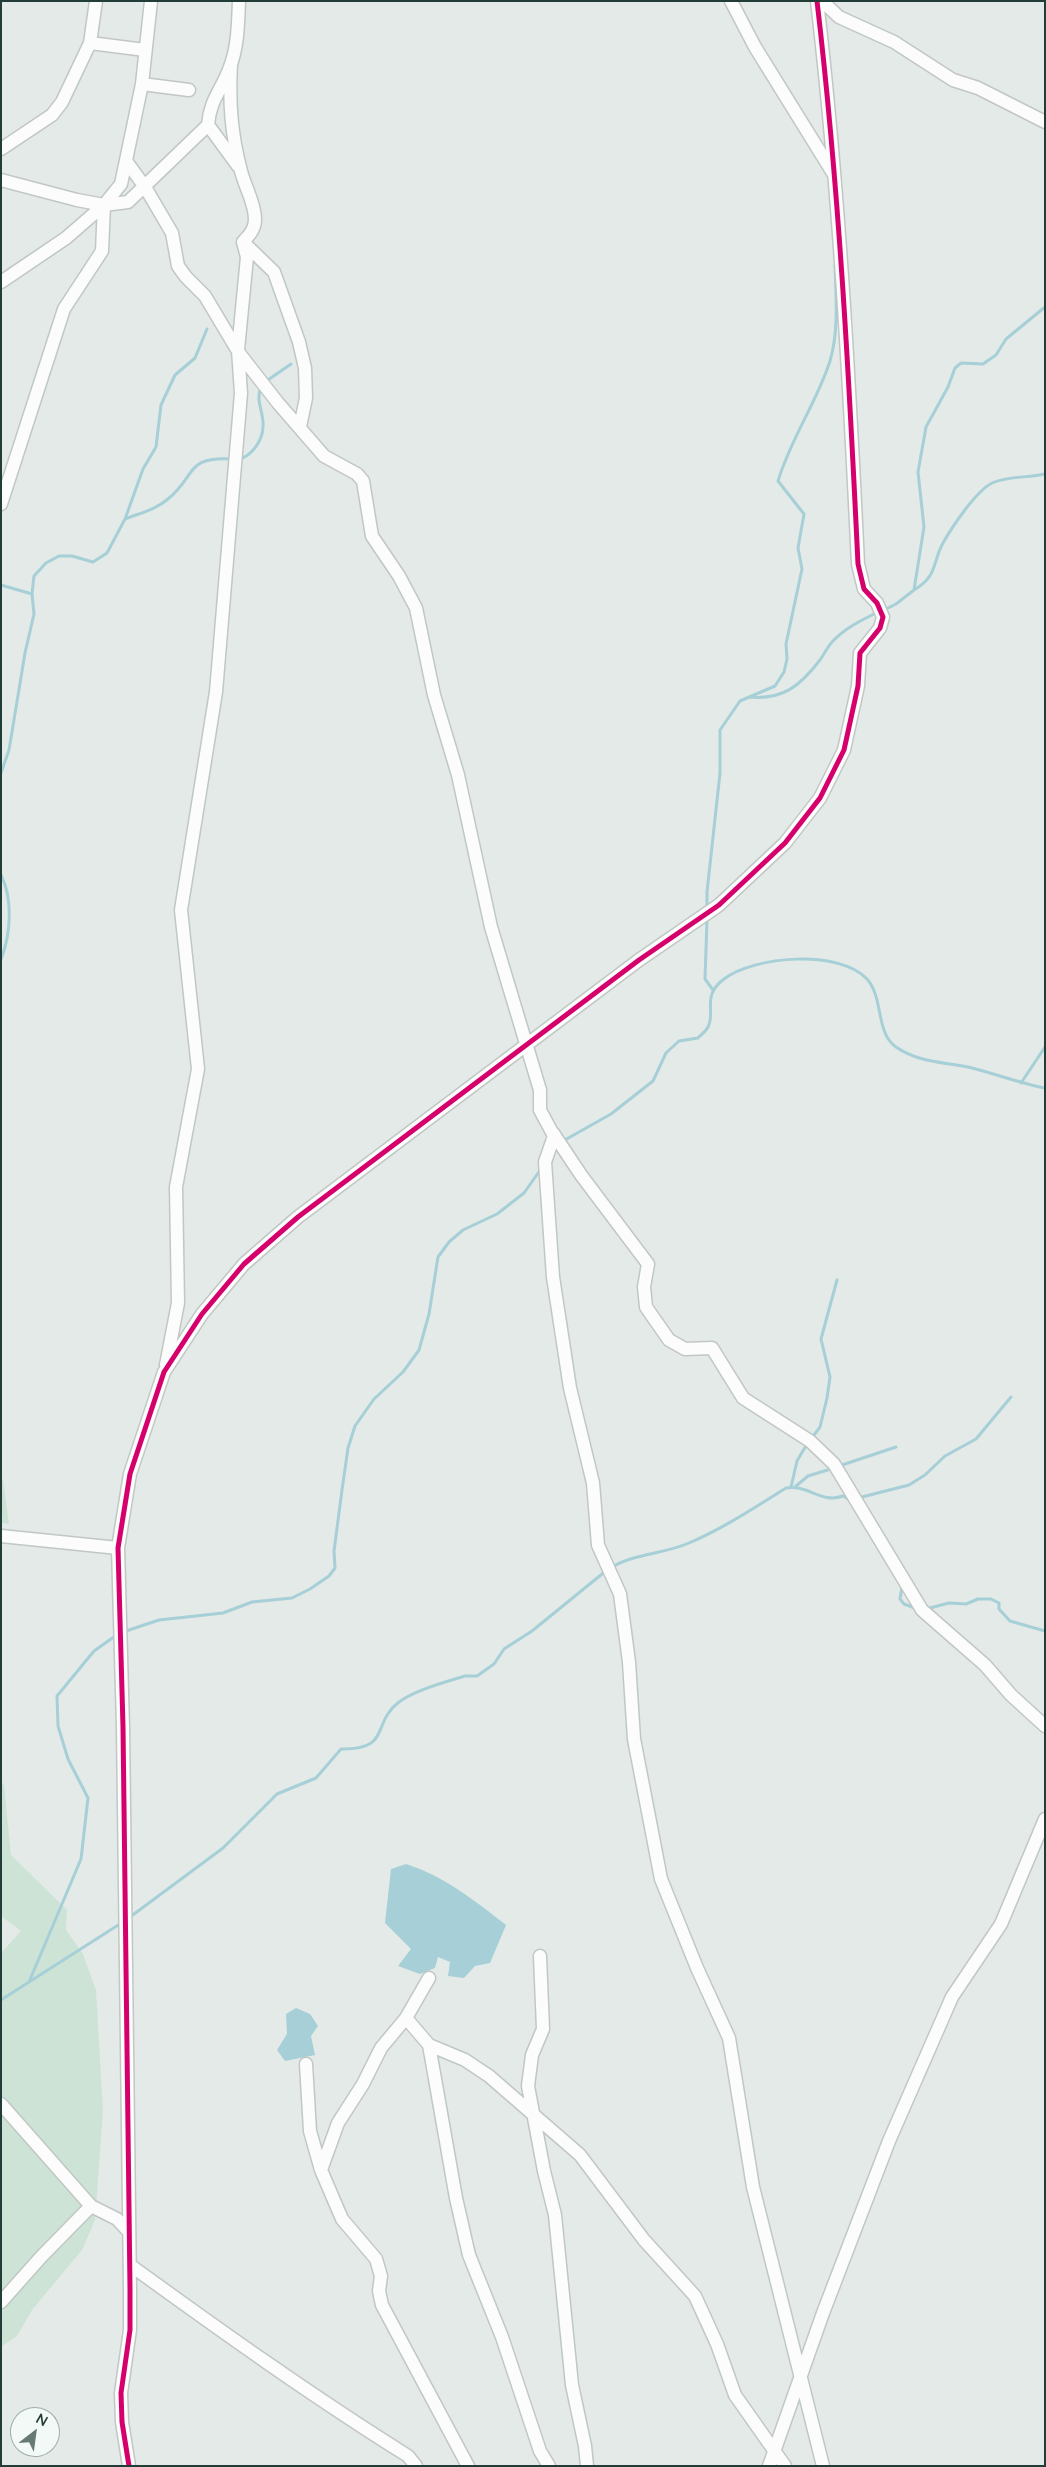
<!DOCTYPE html>
<style>
body{margin:0}
#map{position:relative;width:1046px;height:2467px;overflow:hidden;background:#e4eae7;font-family:Lato,sans-serif}
canvas{display:block}
.frame{position:absolute;inset:0;border:2px solid #223d37;pointer-events:none}
.north{position:absolute;left:10px;top:2407px;width:50px;height:50px;box-sizing:border-box;background:#f3f9f6;border:1px solid #9faeaa;border-radius:50%;rotate:30deg;font-size:14px;font-weight:700;line-height:20px;text-align:center;color:#223d37}
.north::after{content:'';display:block;margin:auto;width:18px;height:22px;background:#667a75;clip-path:polygon(50% 0,100% 100%,50% 72%,0 100%)}
</style>
<div id="map">
<canvas width="1046" height="2467"></canvas>
<div class="frame"></div>
<div class="north">N</div>
</div>
<script>
const context = document.querySelector('canvas').getContext('2d');
context.lineJoin = 'round';
function fill(path, color) { context.fillStyle = color; context.fill(path, 'evenodd'); }
function strokePath(path, color, width, dash) { context.strokeStyle = color; context.lineWidth = width; context.lineCap = dash ? 'butt' : 'round'; context.setLineDash(dash || []); context.stroke(path); }
fill(new Path2D(`
 M 1,1478 L 3,1480 L 9,1524 L 1,1523 Z
 M 1,1783 L 4,1785 L 11,1855 L 67,1910 L 66,1930 L 83,1954 L 96,1990 L 103,2111 L 95,2220 L 82,2250 L 32,2310 L 17,2336 L 1,2347 L 1,1953 L 21,1931 L 1,1916 Z`), '#cde3d5');
fill(new Path2D(`
 M 406,1864 C 444,1876 474,1900 506,1925 L 490,1963 L 475,1966 L 464,1978 L 448,1976 L 450,1962 L 438,1957 L 435,1968 L 420,1974 L 398,1966 L 411,1949 L 385,1923 L 391,1869 Z
 M 296,2008 L 310,2014 L 318,2026 L 311,2036 L 315,2055 L 285,2061 L 277,2050 L 287,2034 L 286,2014 Z`), '#a6cfd7');
strokePath(new Path2D(`
 M 265,382 L 291,364
 M 239,459 C 252,456 263,440 263,426 C 264,412 255,401 261,387
 M 125,519 L 143,469 L 156,447 L 161,405 L 175,375 L 195,358 L 207,329
 M 1,585 L 32,594
 M 914,590 C 938,576 932,563 943,543 C 952,527 976,491 992,483 C 1007,476 1028,478 1045,474
 M 884,610 L 896,604 L 914,590 L 924,527 L 918,472 L 926,427 L 948,387 L 955,368 L 961,363 L 983,364 L 996,355 L 1006,339 L 1045,307
 M 750,697 C 783,700 800,686 820,660 C 824,654 828,646 833,641 C 845,628 862,620 878,612
 M 1,773 L 9,750 L 25,653 L 34,614 L 32,594 L 34,576 L 46,563 L 59,556 L 72,556 L 93,562 L 107,553 L 125,519 C 140,513 155,510 168,499 C 197,475 185,456 233,459
 M 1,875 C 13,899 11,934 1,959
 M 707,907 L 707,892 L 720,773 L 720,730 L 740,701 L 775,686 L 784,672 L 787,659 L 786,644 L 802,569 L 798,548 L 804,514 L 778,481 C 791,438 817,402 830,361 C 839,330 836,297 835,265
 M 707,919 L 705,979 L 713,990
 M 1021,1083 L 1045,1047
 M 563,1141 L 611,1114 L 653,1081 L 666,1053 L 679,1041 L 698,1038 C 701,1035 706,1031 708,1027 C 716,1012 701,996 724,979 C 754,956 839,949 867,979 C 884,998 875,1032 896,1047 C 919,1063 945,1062 972,1068 C 996,1074 1019,1083 1045,1088
 M 811,1439 L 820,1427 L 827,1398 L 830,1377 L 821,1339 L 837,1280
 M 839,1466 L 896,1447
 M 796,1486 L 808,1476 L 834,1468
 M 791,1487 L 797,1461 L 807,1444
 M 858,1498 L 909,1485 L 925,1475 L 945,1456 L 976,1439 L 1011,1397
 M 612,1567 C 636,1553 664,1554 689,1543 C 724,1528 754,1508 786,1488 C 808,1484 821,1504 843,1496 L 850,1500
 M 902,1587 L 900,1599 L 904,1604 L 915,1608
 M 926,1609 L 949,1603 L 966,1604 L 978,1599 L 991,1599 L 999,1603 L 999,1609 L 1010,1621 L 1045,1631
 M 123,1632 L 159,1620 L 223,1613 L 252,1602 L 292,1598 L 310,1589 L 329,1576 L 335,1568 L 334,1551 L 342,1490 L 348,1448 L 355,1426 L 374,1399 L 403,1372 L 419,1350 L 429,1314 L 438,1257 L 449,1242 L 463,1230 L 497,1214 L 524,1193 L 541,1169
 M 130,1917 L 223,1848 L 277,1794 L 316,1778 L 341,1749 C 392,1750 371,1723 399,1702 C 415,1690 446,1682 465,1676 L 477,1676 L 494,1664 L 504,1649 L 532,1631 L 607,1570
 M 29,1982 L 123,1922
 M 1,2000 L 29,1982 L 81,1859 L 88,1798 L 68,1759 L 58,1726 L 57,1696 L 94,1651 L 118,1634`), '#a6cfd7', 3);
const minor = new Path2D(`
 M 96,1 L 90,43 L 145,50
 M 731,1 L 755,47 L 833,173
 M 822,1 L 839,17 L 894,42 L 953,80 L 978,88 L 1045,122
 M 142,84 L 189,90
 M 208,125 L 238,166
 M 1,149 L 52,115 L 62,102 L 90,43
 M 126,161 L 145,187 L 172,233 L 178,266 L 186,277 L 205,296 L 239,353 L 278,403 L 324,456 L 357,474 L 363,481 L 372,536 L 399,576 L 416,608 L 434,695 L 458,775 L 491,927 L 540,1090 L 540,1110 L 554,1136 L 545,1162 L 553,1277 L 570,1388 L 593,1483 L 598,1545 L 620,1594 L 629,1662 L 634,1739 L 661,1879 L 697,1968 L 729,2038 L 753,2187 L 823,2466
 M 1,180 L 77,200 L 104,205 L 128,202 L 208,125 C 210,99 222,90 230,67 C 238,46 238,24 239,1
 M 243,242 L 274,272 L 299,342 L 305,368 L 306,398 L 300,427
 M 1,282 L 66,238 L 104,205 L 121,184 L 142,84 L 151,1
 M 1,504 L 64,309 L 102,251 L 104,205
 M 553,1133 L 581,1175 L 648,1264 L 644,1287 L 646,1307 L 669,1340 L 685,1349 L 712,1348 L 743,1398 L 810,1441 L 834,1464 L 922,1610 L 985,1665 L 1011,1695 L 1045,1726
 M 166,1365 L 178,1303 L 176,1187 L 198,1069 L 181,910 L 216,692 L 241,393 L 238,350 L 247,257 L 243,242 C 249,235 255,230 255,219 C 255,203 245,187 241,171 C 231,134 229,102 231,64
 M 1,1536 L 118,1548
 M 540,1956 L 543,2029 L 532,2055 L 528,2086 L 544,2171 L 555,2215 L 572,2385 L 585,2446 L 587,2466
 M 429,1978 L 406,2018 L 429,2045 L 456,2198 L 469,2255 L 502,2337 L 540,2451 L 549,2466
 M 429,2045 L 465,2060 L 489,2076 L 580,2155 L 644,2240 L 695,2296 L 717,2344 L 735,2395 L 785,2466
 M 306,2064 L 310,2131 L 321,2170 L 342,2219 L 376,2259 L 381,2276 L 379,2291 L 382,2305 L 468,2466
 M 1,2104 L 91,2206 L 117,2219 L 129,2232
 M 321,2170 L 338,2123 L 363,2084 L 381,2048 L 406,2018
 M 130,2265 C 221,2331 312,2396 408,2456 L 416,2466
 M 1,2302 L 41,2257 L 91,2206
 M 129,2466 L 122,2422 L 121,2393 L 130,2330 L 130,2288 L 123,1727 L 118,1548 L 130,1474 L 164,1372 L 202,1314 L 244,1264 L 298,1217 L 639,960 L 719,905 L 785,843 L 820,798 L 844,750 L 858,686 L 860,653 L 880,628 L 883,617 L 877,603 L 864,589 L 858,564 C 849,376 839,188 817,1
 M 769,2466 L 823,2313 L 889,2141 L 952,1997 L 1001,1924 L 1045,1819`);
strokePath(minor, '#c1c7c4', 15);
strokePath(minor, '#fbfcfb', 12);
strokePath(new Path2D(`
 M 129,2466 L 122,2422 L 121,2393 L 130,2330 L 130,2288 L 123,1727 L 118,1548 L 130,1474 L 164,1372 L 202,1314 L 244,1264 L 298,1217 L 639,960 L 719,905 L 785,843 L 820,798 L 844,750 L 858,686 L 860,653 L 880,628 L 883,617 L 877,603 L 864,589 L 858,564 C 849,376 839,188 817,1`), '#d6006c', 5);
</script>
